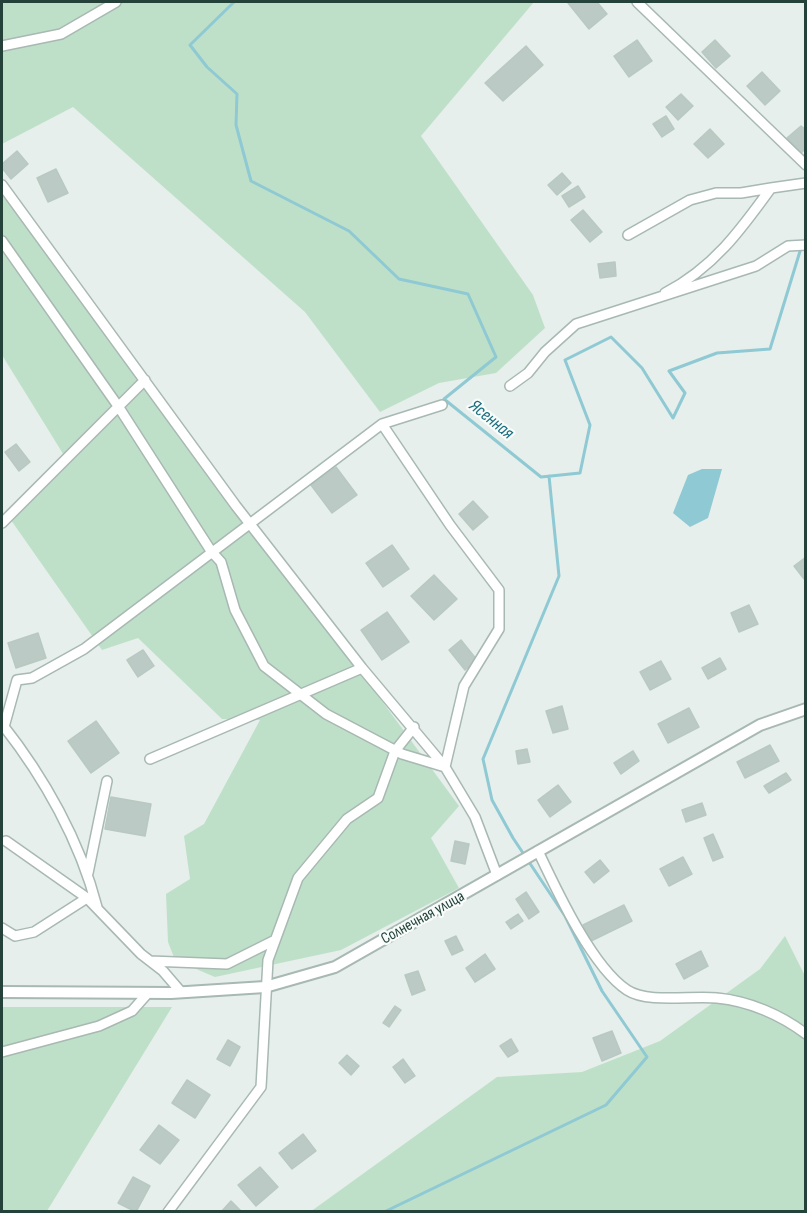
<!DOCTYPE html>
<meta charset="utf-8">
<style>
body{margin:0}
#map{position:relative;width:807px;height:1213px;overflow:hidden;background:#e6efeb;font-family:"Sofia Sans Condensed",sans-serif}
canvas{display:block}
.frame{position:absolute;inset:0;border:3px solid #24423a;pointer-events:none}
</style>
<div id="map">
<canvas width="807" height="1213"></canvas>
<div class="frame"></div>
</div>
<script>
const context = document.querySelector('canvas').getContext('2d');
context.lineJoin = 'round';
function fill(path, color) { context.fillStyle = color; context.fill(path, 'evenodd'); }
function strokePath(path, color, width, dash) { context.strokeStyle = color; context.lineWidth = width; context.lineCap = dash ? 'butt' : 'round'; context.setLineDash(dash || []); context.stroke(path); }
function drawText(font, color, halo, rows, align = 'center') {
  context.font = font + ' "Sofia Sans Condensed",sans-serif'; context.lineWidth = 4.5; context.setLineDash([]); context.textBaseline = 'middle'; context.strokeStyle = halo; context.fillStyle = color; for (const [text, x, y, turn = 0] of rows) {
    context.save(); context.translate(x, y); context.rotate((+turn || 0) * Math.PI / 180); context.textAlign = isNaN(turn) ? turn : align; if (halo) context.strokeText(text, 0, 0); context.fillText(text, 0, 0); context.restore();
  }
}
fill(new Path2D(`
 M 2,2 L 534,2 L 421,136 L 533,295 L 545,328 L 496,373 L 439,383 L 380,412 L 305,312 L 73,107 L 2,144 Z
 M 2,183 L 459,806 L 431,838 L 459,888 L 341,950 L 215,977 L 175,960 L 168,942 L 166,894 L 190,879 L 184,836 L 204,824 L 260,720 L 222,719 L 138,638 L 102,650 L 6,513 L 65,457 L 2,355 Z
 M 785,936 L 805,976 L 805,1211 L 310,1212 L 497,1077 L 582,1072 L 660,1041 L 760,969 Z
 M 2,1007 L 172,1007 L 47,1211 L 2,1211 Z`), '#bfe0c8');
fill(new Path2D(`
 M 702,469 L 722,469 L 708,518 L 690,527 L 673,513 L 688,475 Z`), '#8ec9d4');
strokePath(new Path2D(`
 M 234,2 L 190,45 L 207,67 L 237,94 L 236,125 L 251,181 L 349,231 L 399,279 L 468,294 L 496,357 L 444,399 L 541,477 L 580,473 L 590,425 L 565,360 L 611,337 L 642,368 L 673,418 L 685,393 L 669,371 L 717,353 L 770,349 L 801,248 L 806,250
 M 384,1212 L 606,1105 L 647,1057 L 602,991 L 565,916 L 513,838 L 492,800 L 483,759 L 559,576 L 549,476`), '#8ec9d4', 3);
const building = new Path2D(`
 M 570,2 L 597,2 L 607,14 L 589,29 L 568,3 Z
 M 637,40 L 652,61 L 629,77 L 614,56 Z
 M 715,40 L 730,56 L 716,68 L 702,52 Z
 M 526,46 L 543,65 L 503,101 L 485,83 Z
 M 762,72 L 780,91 L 765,105 L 747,86 Z
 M 681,94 L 693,106 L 678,120 L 666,107 Z
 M 666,116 L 674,129 L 662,137 L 653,124 Z
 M 801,126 L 806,130 L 806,148 L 801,153 L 787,138 Z
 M 710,129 L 724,144 L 708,158 L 694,144 Z
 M 17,151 L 28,164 L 11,179 L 2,168 L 2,164 Z
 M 56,169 L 68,193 L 48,202 L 37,178 Z
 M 562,173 L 571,183 L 557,195 L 548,185 Z
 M 578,186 L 585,197 L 569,207 L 562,196 Z
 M 583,210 L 602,232 L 590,242 L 571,220 Z
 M 615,262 L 616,276 L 600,278 L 598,264 Z
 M 16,444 L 30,462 L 19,471 L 5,452 Z
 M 336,467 L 357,495 L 332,513 L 311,485 Z
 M 473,501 L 488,517 L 473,530 L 459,514 Z
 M 392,545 L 409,569 L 383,587 L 366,563 Z
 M 806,557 L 806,577 L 804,579 L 794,566 Z
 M 434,575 L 457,599 L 434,620 L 411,596 Z
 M 749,605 L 758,624 L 739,632 L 731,613 Z
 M 387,612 L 409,642 L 382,660 L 361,630 Z
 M 38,633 L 46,658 L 16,668 L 8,643 Z
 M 461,640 L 477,660 L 465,670 L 449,650 Z
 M 143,650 L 154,666 L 138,677 L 127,660 Z
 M 720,658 L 726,669 L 708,679 L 702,668 Z
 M 661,661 L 671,679 L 650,690 L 640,672 Z
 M 562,706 L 568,729 L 553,733 L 546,711 Z
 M 689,708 L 699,727 L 668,743 L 658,724 Z
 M 96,721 L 119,753 L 91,773 L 68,741 Z
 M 770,745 L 779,761 L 745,778 L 737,762 Z
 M 527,749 L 530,762 L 518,764 L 516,751 Z
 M 633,751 L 639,761 L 621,774 L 614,763 Z
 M 786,773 L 791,780 L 769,793 L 764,786 Z
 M 558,785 L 571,802 L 550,817 L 538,800 Z
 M 111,797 L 151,804 L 145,836 L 105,829 Z
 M 702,803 L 706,815 L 686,822 L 682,810 Z
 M 713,834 L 723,857 L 713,861 L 704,838 Z
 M 455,841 L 469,844 L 465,864 L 451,861 Z
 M 683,857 L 692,874 L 669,886 L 660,869 Z
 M 600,860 L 609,871 L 594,883 L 585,872 Z
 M 526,892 L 539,912 L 529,919 L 516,899 Z
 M 624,905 L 632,921 L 591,941 L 583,925 Z
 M 518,914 L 523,921 L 511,929 L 506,922 Z
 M 456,936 L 463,950 L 452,955 L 445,941 Z
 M 701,951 L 708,966 L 684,979 L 676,964 Z
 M 485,954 L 495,969 L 475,982 L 466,968 Z
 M 418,971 L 425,990 L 412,995 L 405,975 Z
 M 395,1006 L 401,1010 L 389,1027 L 383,1023 Z
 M 612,1031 L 621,1053 L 602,1061 L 593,1038 Z
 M 511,1039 L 518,1051 L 508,1057 L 500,1046 Z
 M 228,1040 L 240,1047 L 230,1066 L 217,1059 Z
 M 347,1055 L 359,1066 L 351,1075 L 339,1063 Z
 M 403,1059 L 415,1076 L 405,1083 L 393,1067 Z
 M 187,1080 L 210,1095 L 195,1118 L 172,1103 Z
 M 159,1125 L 179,1140 L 160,1164 L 140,1150 Z
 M 303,1134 L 316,1151 L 292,1169 L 279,1153 Z
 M 260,1167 L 278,1187 L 256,1206 L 238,1185 Z
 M 133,1177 L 150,1186 L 136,1212 L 118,1203 Z
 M 231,1201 L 242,1212 L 221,1212 Z`);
fill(building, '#bbcac4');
strokePath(building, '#b8c9c2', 1.5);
const minor = new Path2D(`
 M 637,2 L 806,165
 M 2,46 L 61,34 L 116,2
 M 2,185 L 236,506 L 362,668 L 445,767 L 464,686 L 499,629 L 499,590 L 450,525 L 382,424
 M 628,235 L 690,200 L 716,193 L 741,193 L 771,188
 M 2,241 L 118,406 L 211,551 L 221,562 L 235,610 L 264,666 L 326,714 L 402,754 L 445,767 L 475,817 L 497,875
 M 665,293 C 713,268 740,231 771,188 L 806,183
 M 510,386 L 528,373 L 545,352 L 576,324 L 756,266 L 788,246 L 806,245
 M 2,523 L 145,380
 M 2,724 C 44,777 80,841 97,907
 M 4,727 L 17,680 L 32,678 L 84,649 L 382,424 L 442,405
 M 150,759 L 362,668
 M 6,841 L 87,898 L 141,954 L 163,971 L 181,992
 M 538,851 C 556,889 592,967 627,990 C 648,1004 693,995 717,998 C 749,1001 781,1015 806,1034
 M 88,873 L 107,781
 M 2,928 L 15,936 L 34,932 L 87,898
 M 150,961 L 227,964 L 275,940
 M 2,1052 L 99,1026 L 132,1011 L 148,993
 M 168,1212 L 261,1087 L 268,960 L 298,878 L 347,819 L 378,798 L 395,751 L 414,727`);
const tertiary = new Path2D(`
 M 2,992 L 171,993 L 265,987 L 335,967 L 760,725 L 806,709`);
strokePath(minor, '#a8b8b2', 12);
strokePath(tertiary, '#a8b8b2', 14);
strokePath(minor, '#fff', 9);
strokePath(tertiary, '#fff', 10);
drawText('16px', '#24423a', '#f7fbf9', [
 ["Солнечная улица",423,918,-29]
]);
drawText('italic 18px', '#1c6f80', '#f7fbf9', [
 ["Ясенная",491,420,39]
]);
</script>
